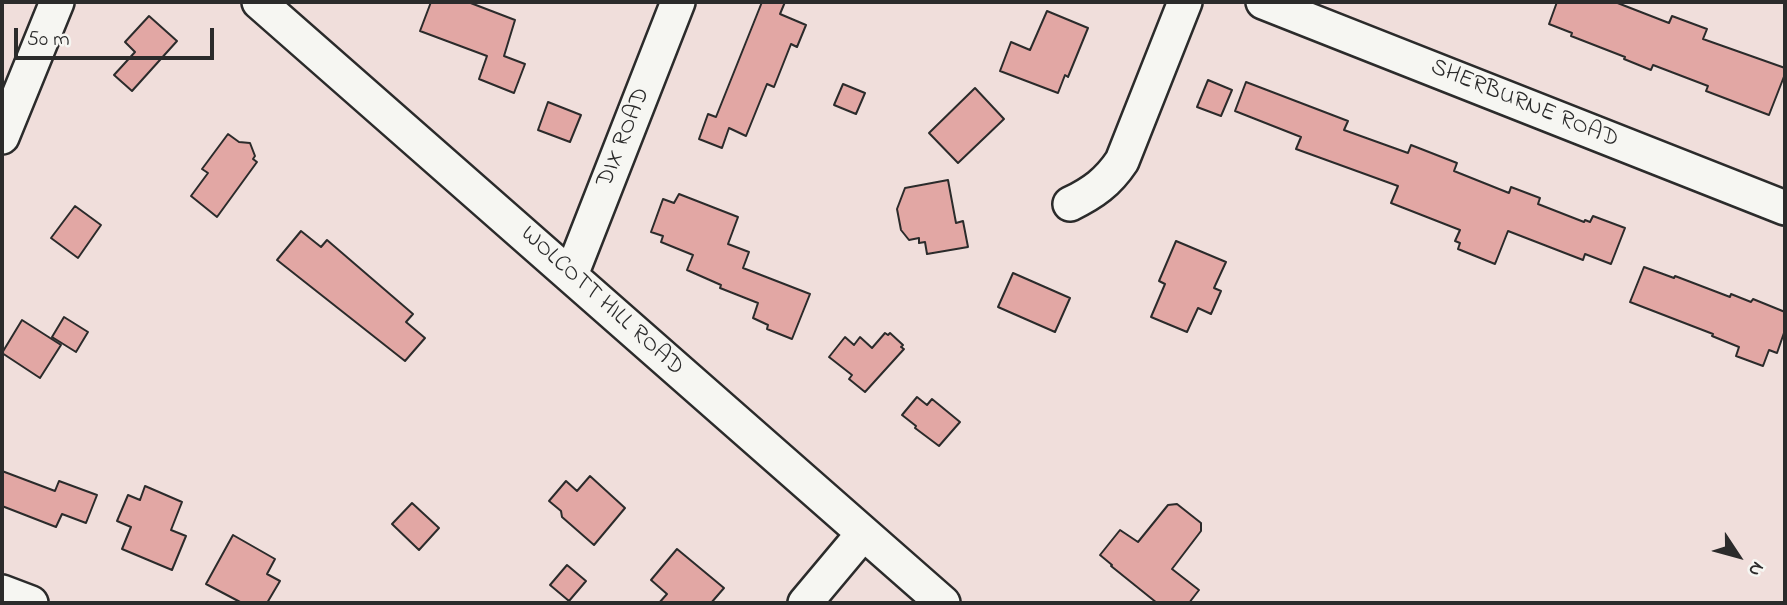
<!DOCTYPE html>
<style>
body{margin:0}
#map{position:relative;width:1787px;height:605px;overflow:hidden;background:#f0dedb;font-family:"Indie Flower",sans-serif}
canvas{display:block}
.frame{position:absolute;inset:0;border:4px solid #2b2b2b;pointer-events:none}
.north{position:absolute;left:1703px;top:521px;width:70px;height:70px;-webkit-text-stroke:5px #f6f6f2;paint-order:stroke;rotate:126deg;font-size:19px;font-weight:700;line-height:28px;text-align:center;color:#2b2b2b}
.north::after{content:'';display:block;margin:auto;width:24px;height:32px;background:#2b2b2b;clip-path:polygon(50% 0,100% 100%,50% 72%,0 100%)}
.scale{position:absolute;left:14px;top:28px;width:200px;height:32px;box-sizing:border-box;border:4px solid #2b2b2b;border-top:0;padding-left:9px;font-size:21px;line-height:24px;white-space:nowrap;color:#2b2b2b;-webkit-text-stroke:5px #f6f6f2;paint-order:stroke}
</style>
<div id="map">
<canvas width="1787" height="605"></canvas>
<div class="frame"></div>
<div class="north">N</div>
<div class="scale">50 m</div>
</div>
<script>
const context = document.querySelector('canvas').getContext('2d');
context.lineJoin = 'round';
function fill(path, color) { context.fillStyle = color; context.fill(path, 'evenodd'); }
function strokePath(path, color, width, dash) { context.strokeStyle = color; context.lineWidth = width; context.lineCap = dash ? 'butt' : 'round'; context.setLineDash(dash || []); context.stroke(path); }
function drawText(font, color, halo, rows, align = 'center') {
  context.font = font + ' "Indie Flower",sans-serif'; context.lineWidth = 5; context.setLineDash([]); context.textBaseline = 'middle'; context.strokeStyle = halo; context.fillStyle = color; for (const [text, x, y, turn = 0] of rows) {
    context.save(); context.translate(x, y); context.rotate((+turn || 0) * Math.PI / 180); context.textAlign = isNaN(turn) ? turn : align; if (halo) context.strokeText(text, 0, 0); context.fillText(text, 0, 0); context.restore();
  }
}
const building = new Path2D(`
 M 431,2 L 468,2 L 515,20 L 504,56 L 525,64 L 514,93 L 479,79 L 487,56 L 420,31 Z
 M 762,2 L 785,2 L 780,14 L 806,25 L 797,47 L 791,44 L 774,87 L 767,84 L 746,136 L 729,128 L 722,148 L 699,139 L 708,114 L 716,117 Z
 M 1557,2 L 1615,2 L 1669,23 L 1672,16 L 1707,29 L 1703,39 L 1785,68 L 1785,74 L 1769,115 L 1706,91 L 1708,86 L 1653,65 L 1651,70 L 1624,59 L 1625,57 L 1571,36 L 1572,33 L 1549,24 Z
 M 1047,11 L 1088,28 L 1068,77 L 1065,75 L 1058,93 L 1000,71 L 1011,42 L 1030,50 Z
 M 149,16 L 177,41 L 132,91 L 114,75 L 135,52 L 125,42 Z
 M 1208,80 L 1232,90 L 1221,116 L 1197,107 Z
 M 1246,82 L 1348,121 L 1344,130 L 1408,153 L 1411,145 L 1457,163 L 1454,171 L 1509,193 L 1511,187 L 1540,198 L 1538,204 L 1584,222 L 1585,220 L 1590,222 L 1593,216 L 1625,228 L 1611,264 L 1585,254 L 1583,260 L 1508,231 L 1495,264 L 1458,249 L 1460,243 L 1455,241 L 1460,230 L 1391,203 L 1398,186 L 1296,149 L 1301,137 L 1235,111 Z
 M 843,84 L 865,93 L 856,114 L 834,105 Z
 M 975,88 L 1004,119 L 958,163 L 929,133 Z
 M 548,102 L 581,115 L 570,142 L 538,130 Z
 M 228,134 L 239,142 L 250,143 L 255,156 L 253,159 L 257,162 L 217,217 L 191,196 L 208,173 L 202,169 Z
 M 948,180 L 956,223 L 963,221 L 968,247 L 927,254 L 925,242 L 919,243 L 919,238 L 909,240 L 901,230 L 897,209 L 905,188 Z
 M 679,194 L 738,217 L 728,244 L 749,252 L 743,268 L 810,294 L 792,339 L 767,329 L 768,325 L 753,318 L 758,303 L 720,288 L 721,285 L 687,270 L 693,255 L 661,242 L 663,236 L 651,232 L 663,199 L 674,203 Z
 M 75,206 L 101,225 L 78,258 L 51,238 Z
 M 301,231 L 321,247 L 327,240 L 413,314 L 406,322 L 425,338 L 405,361 L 277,260 Z
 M 1176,241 L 1226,262 L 1214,288 L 1221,291 L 1211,314 L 1198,308 L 1187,332 L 1151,317 L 1165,284 L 1159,281 Z
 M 1644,267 L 1674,278 L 1675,276 L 1730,297 L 1731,294 L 1751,302 L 1753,299 L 1785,312 L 1785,330 L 1777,353 L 1769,350 L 1763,366 L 1736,356 L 1739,347 L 1712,336 L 1713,334 L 1630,302 Z
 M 1013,273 L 1070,298 L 1055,332 L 998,307 Z
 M 64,317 L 88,332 L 76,352 L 52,337 Z
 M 22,320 L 61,345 L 40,378 L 2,353 Z
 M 885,333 L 888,335 L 890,333 L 903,345 L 901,347 L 904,349 L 865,392 L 849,379 L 852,375 L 829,357 L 845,337 L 854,345 L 860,337 L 872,348 Z
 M 917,397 L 927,405 L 932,399 L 960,422 L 939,446 L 915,428 L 916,426 L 902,415 Z
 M 2,471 L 55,491 L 59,481 L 97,495 L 86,523 L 62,514 L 56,527 L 2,506 Z
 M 590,476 L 625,508 L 594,545 L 562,517 L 561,511 L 549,501 L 566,481 L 577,491 Z
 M 145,486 L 182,502 L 171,530 L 186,536 L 172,570 L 122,549 L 131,527 L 117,521 L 128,495 L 140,500 Z
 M 412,503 L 439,528 L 419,550 L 392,524 Z
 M 1177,504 L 1201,523 L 1201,531 L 1172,569 L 1199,590 L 1189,603 L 1157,603 L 1111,566 L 1112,565 L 1100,555 L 1120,530 L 1138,542 L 1168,505 Z
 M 233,535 L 275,559 L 267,574 L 280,581 L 267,603 L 242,603 L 206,584 Z
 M 677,549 L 724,588 L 711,603 L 659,603 L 667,594 L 651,580 Z
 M 567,565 L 586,581 L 569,601 L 550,585 Z`);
fill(building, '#e2a7a4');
strokePath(building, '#2b2b2b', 2);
const minor = new Path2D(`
 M 259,2 L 943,603
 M 1263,2 L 1785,208
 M 2,137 L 57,2
 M 1070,204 C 1093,193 1108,182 1122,161 L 1185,2
 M 571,275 L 678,2
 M 2,592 L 31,603
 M 805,603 L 862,535`);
strokePath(minor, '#2b2b2b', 38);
strokePath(minor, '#f6f6f2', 33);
drawText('24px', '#2b2b2b', '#f6f6f2', [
 ["SHERBURNE ROAD",1524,105,22],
 ["DIX ROAD",625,138,-68],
 ["WOLCOTT HILL ROAD",601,302,42]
]);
</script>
